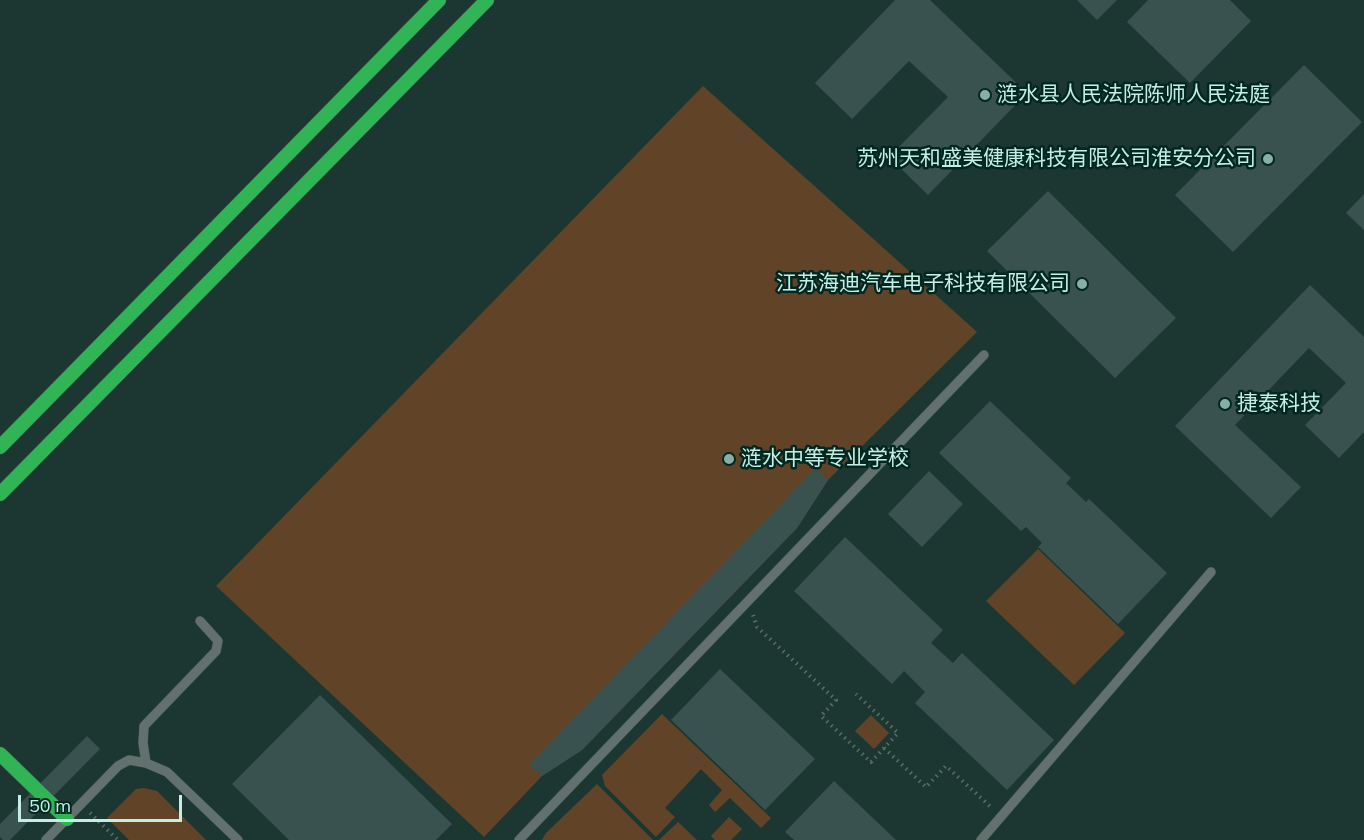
<!DOCTYPE html>
<meta charset="utf-8">
<style>
body{margin:0}
#map{position:relative;width:1364px;height:840px;overflow:hidden;background:#1c3732;font-family:Mulish,sans-serif}
canvas{display:block}
.scale{position:absolute;left:18px;top:795px;width:164px;height:27px;box-sizing:border-box;border:3px solid #c4eee4;border-top:0;padding-left:8px;font-size:18px;line-height:21px;white-space:nowrap;color:#c4eee4;-webkit-text-stroke:4px #002821;paint-order:stroke}
</style>
<div id="map">
<canvas width="1364" height="840"></canvas>
<div class="scale">50 m</div>
</div>
<script>
const context = document.querySelector('canvas').getContext('2d');
context.lineJoin = 'round';
function fill(path, color) { context.fillStyle = color; context.fill(path, 'evenodd'); }
function strokePath(path, color, width, dash) { context.strokeStyle = color; context.lineWidth = width; context.lineCap = dash ? 'butt' : 'round'; context.setLineDash(dash || []); context.stroke(path); }
function drawText(font, color, halo, rows, align = 'center') {
  context.font = font + ' Mulish,"Noto Sans SC",sans-serif'; context.lineWidth = 5; context.setLineDash([]); context.textBaseline = 'middle'; context.strokeStyle = halo; context.fillStyle = color; for (const [text, x, y, turn = 0] of rows) {
    context.save(); context.translate(x, y); context.rotate((+turn || 0) * Math.PI / 180); context.textAlign = isNaN(turn) ? turn : align; if (halo) context.strokeText(text, 0, 0); context.fillText(text, 0, 0); context.restore();
  }
}
fill(new Path2D(`
 M 703,86 L 977,332 L 828,480 L 797,528 L 582,750 L 542,776 L 484,837 L 216,586 Z
 M 1038,549 L 1125,633 L 1074,685 L 986,601 Z
 M 662,714 L 771,818 L 761,828 L 730,798 L 715,812 L 709,805 L 722,790 L 701,769 L 665,808 L 675,817 L 656,837 L 605,786 L 602,775 Z
 M 871,715 L 889,733 L 874,749 L 855,731 Z
 M 597,784 L 653,840 L 542,840 L 546,833 Z
 M 144,788 L 157,791 L 206,840 L 129,840 L 107,818 L 136,789 Z
 M 729,817 L 742,829 L 731,840 L 715,840 L 711,836 Z
 M 678,822 L 697,840 L 659,840 Z`), '#614428');
fill(new Path2D(`
 M 895,0 L 930,0 L 1027,93 L 928,195 L 889,157 L 948,97 L 909,61 L 852,119 L 815,83 Z
 M 1077,0 L 1117,0 L 1097,20 Z
 M 1148,0 L 1230,0 L 1251,21 L 1190,83 L 1127,22 Z
 M 1304,65 L 1362,122 L 1233,252 L 1175,195 Z
 M 1048,191 L 1176,318 L 1115,378 L 987,251 Z
 M 1364,194 L 1364,230 L 1346,213 Z
 M 1310,285 L 1364,337 L 1364,432 L 1339,458 L 1305,425 L 1346,383 L 1309,348 L 1235,425 L 1301,487 L 1271,518 L 1175,426 Z
 M 990,401 L 1071,478 L 1066,483 L 1086,502 L 1089,499 L 1167,573 L 1118,624 L 1038,547 L 1042,543 L 1026,527 L 1021,531 L 939,453 Z
 M 816,468 L 828,480 L 797,528 L 582,750 L 542,776 L 529,765 Z
 M 929,471 L 963,504 L 922,547 L 888,514 Z
 M 845,537 L 943,630 L 931,643 L 953,663 L 962,653 L 1054,740 L 1007,790 L 915,703 L 925,692 L 904,671 L 892,684 L 794,591 Z
 M 720,669 L 815,759 L 765,810 L 671,720 Z
 M 320,695 L 452,824 L 436,840 L 289,840 L 232,784 Z
 M 87,736 L 100,749 L 10,840 L 3,840 L 0,837 L 0,824 Z
 M 834,781 L 896,840 L 794,840 L 785,832 Z`), '#39514f');
const lane = new Path2D(`
 M 146,763 L 143,743 L 144,726 L 216,651 L 218,641 L 200,621
 M 46,840 L 118,766 L 129,760 L 146,763 L 167,772 L 238,840
 M 519,840 L 984,355
 M 981,840 L 1211,572`);
const fast = new Path2D(`
 M 0,447 L 439,0
 M 0,494 L 487,0
 M 0,754 L 67,819`);
strokePath(lane, '#3d5550', 10);
strokePath(fast, '#3d5550', 15);
strokePath(new Path2D(`
 M 753,615 L 757,627 L 836,700 L 821,716 L 871,762 L 898,733 L 856,694
 M 884,748 L 926,787 L 946,766 L 992,808
 M 90,813 L 118,840`), '#5b6c68', 4, [1.5, 4.5]);
strokePath(lane, '#63716e', 9);
strokePath(fast, '#30b455', 14);
for (const [x, y, r, color] of [
 [985,95,6,"#89aea6"],
 [1268,159,6,"#89aea6"],
 [1082,284,6,"#89aea6"],
 [1225,404,6,"#89aea6"],
 [729,459,6,"#89aea6"]
]) { const dot = new Path2D(); dot.arc(x, y, r, 0, 2 * Math.PI); context.fillStyle = color; context.fill(dot); strokePath(dot, '#002821', 2); }
drawText('21px', '#c4eee4', '#002821', [
 ["涟水县人民法院陈师人民法庭",997,95],
 ["苏州天和盛美健康科技有限公司淮安分公司",1256,159,"right"],
 ["江苏海迪汽车电子科技有限公司",1070,284,"right"],
 ["捷泰科技",1237,404],
 ["涟水中等专业学校",741,459]
], 'left');
</script>
